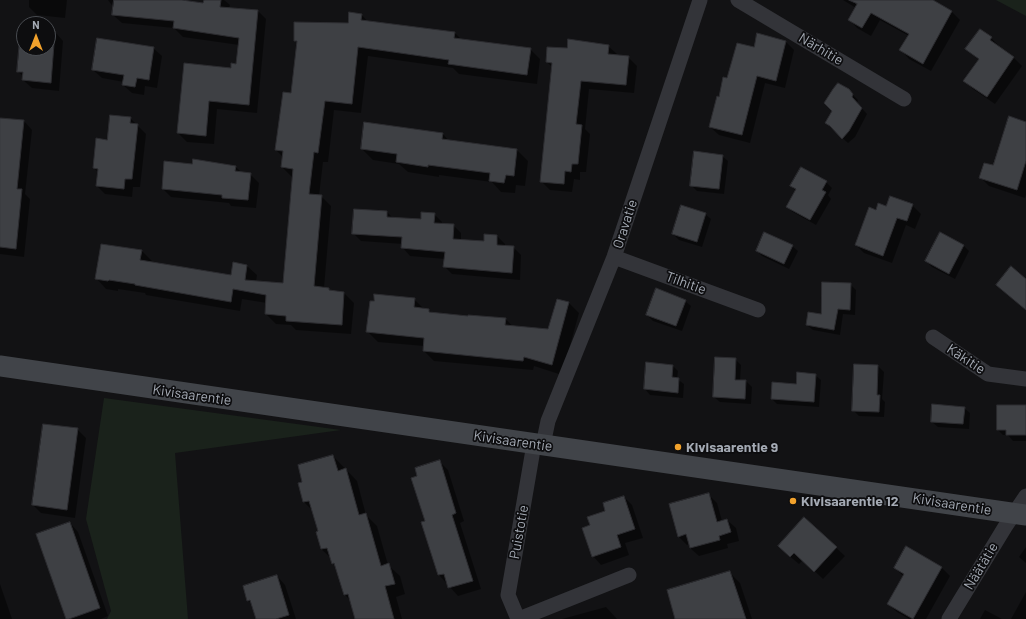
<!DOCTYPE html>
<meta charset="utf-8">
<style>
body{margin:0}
#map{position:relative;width:1026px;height:619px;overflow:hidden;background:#121214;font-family:Barlow,sans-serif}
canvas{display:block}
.north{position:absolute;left:16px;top:16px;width:40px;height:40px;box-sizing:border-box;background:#0d0d0f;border:1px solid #494c51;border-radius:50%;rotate:0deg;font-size:11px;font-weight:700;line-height:16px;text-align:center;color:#a4aab4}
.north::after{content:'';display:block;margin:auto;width:14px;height:18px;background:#f2a22c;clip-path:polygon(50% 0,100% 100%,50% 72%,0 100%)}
</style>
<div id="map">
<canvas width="1026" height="619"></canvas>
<div class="north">N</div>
</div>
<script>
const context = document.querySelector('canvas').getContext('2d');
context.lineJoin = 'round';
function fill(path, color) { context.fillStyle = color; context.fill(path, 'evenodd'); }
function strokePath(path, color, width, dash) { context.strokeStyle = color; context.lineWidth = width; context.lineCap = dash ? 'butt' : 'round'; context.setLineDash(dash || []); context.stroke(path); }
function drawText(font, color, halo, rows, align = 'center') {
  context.font = font + ' Barlow,sans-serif'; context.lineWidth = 3.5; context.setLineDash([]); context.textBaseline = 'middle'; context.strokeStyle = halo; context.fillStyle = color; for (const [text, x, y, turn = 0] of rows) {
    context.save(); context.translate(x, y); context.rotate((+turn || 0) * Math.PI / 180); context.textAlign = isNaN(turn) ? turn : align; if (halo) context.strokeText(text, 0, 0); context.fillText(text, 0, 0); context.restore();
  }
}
fill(new Path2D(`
 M 996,0 L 1026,0 L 1026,16 Z
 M 104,398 L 341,430 L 175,453 L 188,619 L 107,619 L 111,611 L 86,519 Z`), '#1a221b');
fill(new Path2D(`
 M 29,0 L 67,0 L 65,18 L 37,15 L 29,7 Z
 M 108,0 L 176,0 L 204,4 L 205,0 L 224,0 L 230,5 L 229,8 L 258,11 L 266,19 L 257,113 L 217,109 L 214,144 L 187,142 L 178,133 L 232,69 L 237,65 L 239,45 L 183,37 L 174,28 L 122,23 L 113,15 L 114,8 Z
 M 843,0 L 931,0 L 952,12 L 960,20 L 931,71 L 909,59 L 901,50 L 909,36 L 880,20 L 871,36 L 857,28 L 849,19 L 856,8 Z
 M 361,14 L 368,22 L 455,33 L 462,40 L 530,49 L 540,59 L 537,84 L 459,74 L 453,68 L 368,56 L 361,113 L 334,110 L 328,162 L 323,162 L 319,196 L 321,196 L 331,206 L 324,288 L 329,289 L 332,292 L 344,293 L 354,303 L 351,334 L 296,330 L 291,325 L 276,324 L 266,314 L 267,303 L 242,299 L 240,311 L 146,295 L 145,293 L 118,289 L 118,291 L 106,289 L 97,279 L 142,251 L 152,261 L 151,263 L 231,276 L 234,263 L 247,266 L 257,275 L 256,282 L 283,284 L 294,177 L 292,177 L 282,167 L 283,157 L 276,150 L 292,94 L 298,44 L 295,40 L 348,24 Z
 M 24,29 L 24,48 L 48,48 L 48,31 L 55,32 L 63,41 L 59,91 L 32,88 L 23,80 L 23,76 L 18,72 Z
 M 758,35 L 786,42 L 794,50 L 785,88 L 765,83 L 750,143 L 719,135 L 710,127 L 719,98 L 728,79 L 755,49 Z
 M 991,38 L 999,46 L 999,47 L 1014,58 L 1022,66 L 995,104 L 973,89 L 965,81 L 979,60 L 967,49 Z
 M 608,46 L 617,54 L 616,56 L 628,57 L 637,66 L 634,93 L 589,89 L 585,129 L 590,134 L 586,172 L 580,172 L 580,180 L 574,179 L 572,192 L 550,190 L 541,181 L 552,67 L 547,62 L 568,49 Z
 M 153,48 L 162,56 L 157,88 L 145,86 L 144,95 L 132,93 L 123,85 L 124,82 L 102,78 L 93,70 Z
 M 848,90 L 858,100 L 857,103 L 867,114 L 855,137 L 848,143 L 826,123 L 833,111 Z
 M 130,118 L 146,134 L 140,187 L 133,187 L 132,197 L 105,194 L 97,186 L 98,172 L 94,168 L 108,141 Z
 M 0,119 L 24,121 L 32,130 L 25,194 L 30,199 L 24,257 L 0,254 Z
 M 1026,123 L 1026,195 L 1025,198 L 989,186 L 981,178 L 994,166 Z
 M 443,134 L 449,141 L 517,150 L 528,161 L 525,186 L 516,185 L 515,193 L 501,192 L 492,182 L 439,175 L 439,177 L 408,172 L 399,164 L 373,160 L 362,149 Z
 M 722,156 L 728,161 L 724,194 L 697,191 L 691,185 Z
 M 193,165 L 236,167 L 242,173 L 250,174 L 259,183 L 256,208 L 231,206 L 229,203 L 171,197 L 163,189 Z
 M 826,182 L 832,188 L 828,195 L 831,199 L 816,225 L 793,212 L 787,207 L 796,191 L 791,186 Z
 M 912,205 L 921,214 L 915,229 L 906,225 L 892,263 L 864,253 L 856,245 L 876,211 L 887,207 Z
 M 387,212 L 394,219 L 422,221 L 434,214 L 442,222 L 442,224 L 453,225 L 461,233 L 461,240 L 485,242 L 497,236 L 505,244 L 505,246 L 513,247 L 521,255 L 520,280 L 452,274 L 444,266 L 445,259 L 410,256 L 403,248 L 403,244 L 361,241 L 353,233 Z
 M 705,214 L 711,219 L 702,247 L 679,240 L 673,234 Z
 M 940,234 L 964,246 L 969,251 L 955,279 L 932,267 L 926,261 Z
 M 792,246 L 798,251 L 789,269 L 762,256 L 757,251 Z
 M 850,284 L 856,290 L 855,315 L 843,314 L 840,335 L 813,330 L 807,325 L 822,315 Z
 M 414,299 L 424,309 L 429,310 L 433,313 L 506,319 L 513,327 L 549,330 L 557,300 L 569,303 L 579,313 L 562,375 L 534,366 L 533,370 L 434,361 L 424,351 L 424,346 L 378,342 L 368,332 Z
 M 685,301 L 691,306 L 682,331 L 653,321 L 647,315 Z
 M 735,359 L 741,365 L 740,381 L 746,381 L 752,387 L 751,404 L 720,402 L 714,397 Z
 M 673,366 L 678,371 L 677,379 L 684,384 L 683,398 L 650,395 L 645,389 Z
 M 878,366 L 884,372 L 882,399 L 885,402 L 884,417 L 859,416 L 853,410 Z
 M 815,375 L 821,380 L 819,407 L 777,404 L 772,399 Z
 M 1026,406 L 1026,441 L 1013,441 L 1008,435 L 1003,435 L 998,430 Z
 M 964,408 L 970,413 L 969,429 L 938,427 L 932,422 Z
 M 77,429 L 86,438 L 75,518 L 41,513 L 33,505 Z
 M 333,456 L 357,481 L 366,515 L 377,526 L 388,565 L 400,576 L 405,594 L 396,597 L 402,619 L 356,619 L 351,601 L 345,595 L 337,567 L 333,563 L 332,559 L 321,549 L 319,532 L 313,511 L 304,502 L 299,484 L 304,482 Z
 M 439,461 L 448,470 L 464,521 L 460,523 L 481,589 L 458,596 L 439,575 L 422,522 L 426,521 L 418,477 Z
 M 708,494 L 717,503 L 722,521 L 727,520 L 736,528 L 739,541 L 727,544 L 728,548 L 699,556 L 690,548 L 689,544 L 687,545 L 678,536 Z
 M 624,497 L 632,505 L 643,538 L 625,543 L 629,555 L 601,565 L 593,556 L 607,512 Z
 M 804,518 L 845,556 L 823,579 L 803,560 L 799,564 L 787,554 Z
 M 70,523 L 78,532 L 108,616 L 101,619 L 67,619 Z
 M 1026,547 L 1026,563 L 1019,557 Z
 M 906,548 L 942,568 L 950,576 L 926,619 L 909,619 L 897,612 L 888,604 L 903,576 L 895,568 Z
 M 730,573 L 740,583 L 752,619 L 676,619 Z
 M 277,576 L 285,585 L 296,619 L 257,619 L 252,604 L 248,600 Z
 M 0,584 L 12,619 L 0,619 Z
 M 1026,592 L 1026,619 L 1011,619 Z
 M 606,607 L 617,619 L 562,619 Z
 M 985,610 L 1002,619 L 980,619 Z`), '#0007');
const building = new Path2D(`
 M 114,0 L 182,0 L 203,3 L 204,0 L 221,0 L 220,7 L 258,10 L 249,105 L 209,101 L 206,136 L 177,133 L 184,63 L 231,68 L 231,63 L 236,64 L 239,38 L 173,28 L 174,21 L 112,15 Z
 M 849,0 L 933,0 L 952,11 L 923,64 L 899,50 L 909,34 L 871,13 L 862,28 L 848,20 L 857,4 Z
 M 349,12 L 362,14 L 361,20 L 455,32 L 454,38 L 531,48 L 527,75 L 448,64 L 449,60 L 358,47 L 352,104 L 325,101 L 318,153 L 314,152 L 309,194 L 322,195 L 314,286 L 329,288 L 329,290 L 344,292 L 342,325 L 286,321 L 286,316 L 265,314 L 266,295 L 233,289 L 231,302 L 135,285 L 135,284 L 109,280 L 108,281 L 95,279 L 101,244 L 142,250 L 140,260 L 231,275 L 233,262 L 247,265 L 245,280 L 283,283 L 293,169 L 281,167 L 283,151 L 275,150 L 283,92 L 291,93 L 297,41 L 294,41 L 294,22 L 348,23 Z
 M 21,28 L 24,28 L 24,48 L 48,48 L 48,30 L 55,31 L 51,83 L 22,80 L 23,72 L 17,72 Z
 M 980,29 L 992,37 L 990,40 L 1014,57 L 987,97 L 963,81 L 979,59 L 965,49 Z
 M 757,33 L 786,41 L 776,81 L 757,76 L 742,135 L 709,127 L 717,96 L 719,97 L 723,77 L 727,78 L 737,43 L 754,47 Z
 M 97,38 L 154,47 L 149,80 L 137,78 L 135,87 L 122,85 L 124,75 L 92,70 Z
 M 568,39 L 609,45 L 608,54 L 629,56 L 626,85 L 581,81 L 576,124 L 582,125 L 578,164 L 572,164 L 571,172 L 565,171 L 564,184 L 540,182 L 552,63 L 546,62 L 547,47 L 567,48 Z
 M 838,83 L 849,89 L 853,94 L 852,97 L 862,108 L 849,131 L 842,139 L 830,126 L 825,123 L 832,111 L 824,103 L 833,89 Z
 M 110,115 L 131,117 L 130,123 L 138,124 L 132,179 L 125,179 L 124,189 L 96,186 L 98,169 L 93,168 L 96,138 L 107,140 Z
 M 1009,116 L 1026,122 L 1026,161 L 1017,190 L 979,178 L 984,163 L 993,165 Z
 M 0,118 L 24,120 L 17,189 L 22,189 L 16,249 L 0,247 Z
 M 364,122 L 443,133 L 442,139 L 517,149 L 514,176 L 506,175 L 504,183 L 489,181 L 490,173 L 428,165 L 428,167 L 396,162 L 397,154 L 361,149 Z
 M 694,151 L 723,155 L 719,189 L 690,186 Z
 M 193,159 L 236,166 L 235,171 L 251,173 L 248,200 L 222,198 L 222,195 L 162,189 L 164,161 L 192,164 Z
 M 801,167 L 827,181 L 822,190 L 826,192 L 810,220 L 786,207 L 796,189 L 790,186 Z
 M 890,196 L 913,204 L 907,221 L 897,218 L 883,256 L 855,245 L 869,207 L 876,210 L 878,203 L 886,206 Z
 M 681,205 L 706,213 L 697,242 L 672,234 Z
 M 354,209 L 387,211 L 387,217 L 421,219 L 421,212 L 435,213 L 434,223 L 454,224 L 453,239 L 484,241 L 484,234 L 497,235 L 497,245 L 514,246 L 512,273 L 443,267 L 445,252 L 401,248 L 402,237 L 352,234 Z
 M 764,232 L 793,245 L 784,264 L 756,251 Z
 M 940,232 L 964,245 L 949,274 L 925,261 Z
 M 1011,266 L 1026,279 L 1026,310 L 996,285 Z
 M 822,282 L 851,283 L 850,310 L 838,309 L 834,330 L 806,325 L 808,312 L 821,314 Z
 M 656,288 L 686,300 L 676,326 L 646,315 Z
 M 374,294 L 415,298 L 414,307 L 429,309 L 429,312 L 468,316 L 468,315 L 506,318 L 505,325 L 548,329 L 557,299 L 569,302 L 552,365 L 524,357 L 523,361 L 423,351 L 424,338 L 366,332 L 370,301 L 374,301 Z
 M 715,357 L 736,358 L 735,380 L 746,380 L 745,399 L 713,397 Z
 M 646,362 L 673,365 L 672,377 L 679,378 L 678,393 L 644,389 Z
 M 854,364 L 878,365 L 877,395 L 880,395 L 879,412 L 852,411 Z
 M 797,372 L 816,374 L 814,402 L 771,399 L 772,382 L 796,384 Z
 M 932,404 L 965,407 L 963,424 L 931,422 Z
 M 997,405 L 1026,405 L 1026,435 L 1006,435 L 1006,430 L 997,430 Z
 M 43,424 L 78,428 L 67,510 L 32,505 Z
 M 333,455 L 338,471 L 346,468 L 359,515 L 366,513 L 381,566 L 389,563 L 395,584 L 385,586 L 394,619 L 355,619 L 348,594 L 344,595 L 334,563 L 332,564 L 327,548 L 321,549 L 316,532 L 318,531 L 309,501 L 303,502 L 298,483 L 302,482 L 298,465 Z
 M 440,460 L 456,513 L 452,515 L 473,581 L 448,588 L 444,574 L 438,575 L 421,522 L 425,521 L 411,478 L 417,476 L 415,468 Z
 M 709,493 L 717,522 L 727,519 L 731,532 L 719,536 L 720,540 L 690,548 L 686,534 L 678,537 L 669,504 Z
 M 624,496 L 635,529 L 617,535 L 621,547 L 592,557 L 582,528 L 590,525 L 587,517 L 605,511 L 603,503 Z
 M 804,517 L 837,547 L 814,572 L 794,553 L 790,557 L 778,546 Z
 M 70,522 L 100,608 L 69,619 L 66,619 L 36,534 Z
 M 906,546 L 942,567 L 913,619 L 887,604 L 904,574 L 894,568 Z
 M 730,571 L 746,619 L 675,619 L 667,590 Z
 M 277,575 L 289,615 L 276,619 L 256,619 L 250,600 L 247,601 L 243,586 Z`);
fill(building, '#3e4044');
strokePath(building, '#2c2c30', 1);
strokePath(new Path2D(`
 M 738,0 L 904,99
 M 614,257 L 758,310
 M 933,337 L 988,374 L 1026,379
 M 543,445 L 548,421 L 614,257 L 700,0
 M 518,619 L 508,595 L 534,444
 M 519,619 L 629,575
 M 949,619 L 1005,527 L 1026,496`), '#333439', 15);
strokePath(new Path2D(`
 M 0,366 L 1026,515`), '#414449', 21);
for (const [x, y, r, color] of [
 [678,447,4,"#f2a22c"],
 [793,501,4,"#f2a22c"]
]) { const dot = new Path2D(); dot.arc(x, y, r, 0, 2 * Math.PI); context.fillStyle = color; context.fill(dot); strokePath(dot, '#0d0d0f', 1.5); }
drawText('14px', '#a4aab4', '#0d0d0f', [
 ["Närhitie",821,49,31],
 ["Oravatie",625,224,-72],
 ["Tilhitie",686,283,20],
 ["Käkitie",966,359,33],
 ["Kivisaarentie",192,395,8],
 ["Kivisaarentie",513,441,8],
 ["Kivisaarentie",952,504,9],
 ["Puistotie",519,532,-80],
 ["Näätätie",981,566,-59]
]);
drawText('bold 14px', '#a4aab4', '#0d0d0f', [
 ["Kivisaarentie 9",686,447],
 ["Kivisaarentie 12",801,501]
], 'left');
</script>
